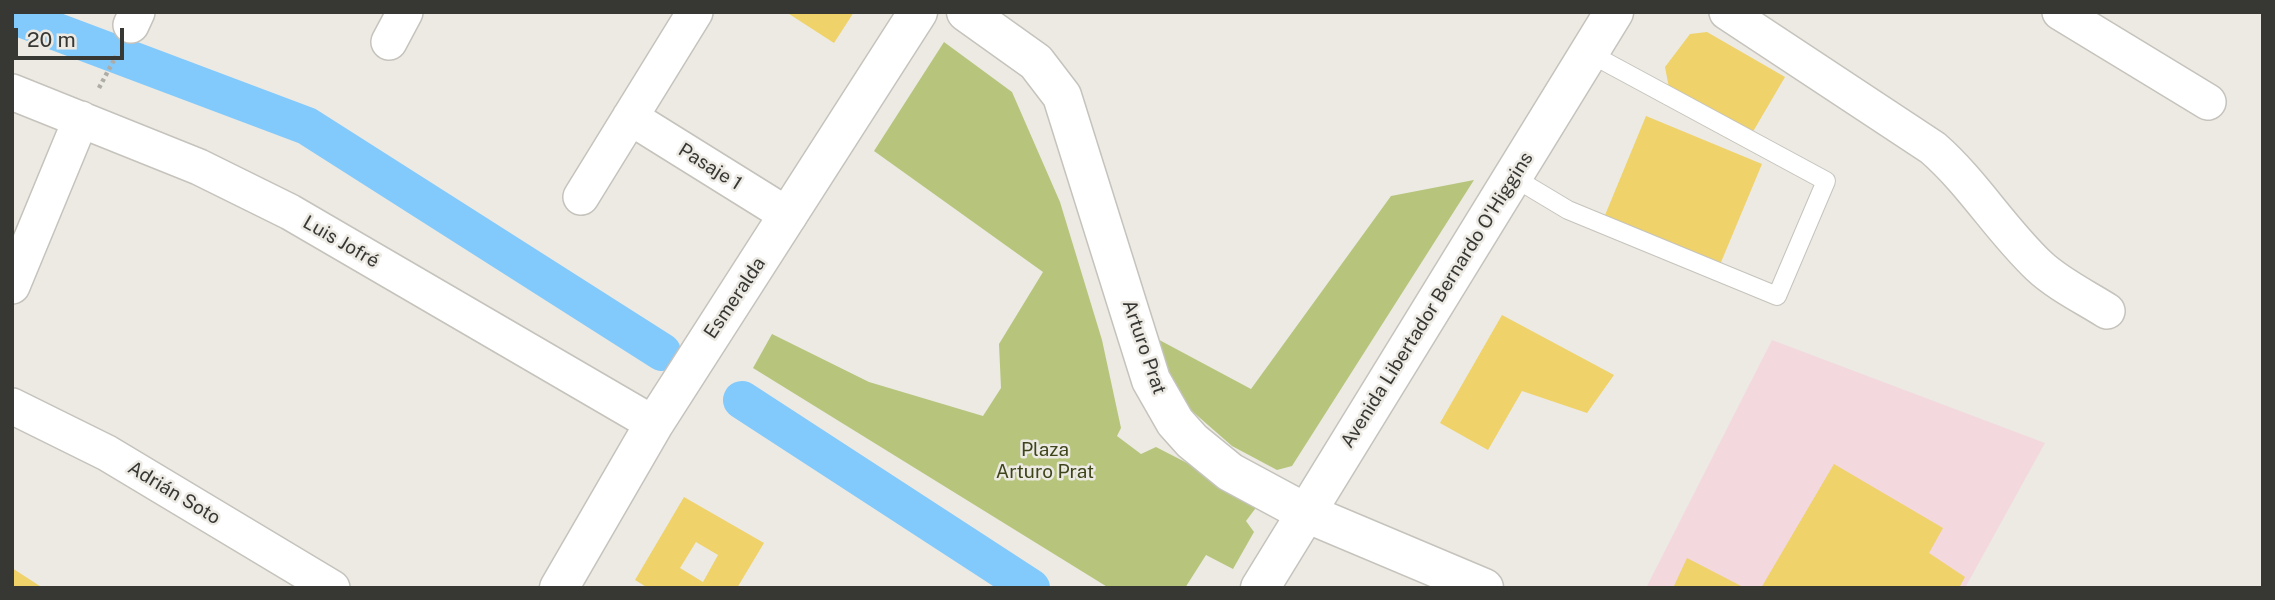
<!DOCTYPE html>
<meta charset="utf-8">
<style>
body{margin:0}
#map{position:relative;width:2275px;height:600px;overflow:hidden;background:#eceae3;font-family:"Public Sans",sans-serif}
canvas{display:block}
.frame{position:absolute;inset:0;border:14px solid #373734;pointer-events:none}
.scale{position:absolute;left:14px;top:28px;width:110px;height:32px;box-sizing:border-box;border:4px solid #373734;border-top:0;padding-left:9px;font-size:21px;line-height:24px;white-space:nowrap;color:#373734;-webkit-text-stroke:5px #eceae3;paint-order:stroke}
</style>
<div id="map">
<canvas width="2275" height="600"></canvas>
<div class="frame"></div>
<div class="scale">20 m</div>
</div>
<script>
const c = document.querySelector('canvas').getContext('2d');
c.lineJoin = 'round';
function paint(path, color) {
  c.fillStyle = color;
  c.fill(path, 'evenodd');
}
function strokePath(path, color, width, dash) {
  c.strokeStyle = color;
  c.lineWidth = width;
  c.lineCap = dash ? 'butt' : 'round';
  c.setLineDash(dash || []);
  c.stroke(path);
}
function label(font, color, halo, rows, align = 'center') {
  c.font = font + ' "Public Sans",sans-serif';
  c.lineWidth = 5;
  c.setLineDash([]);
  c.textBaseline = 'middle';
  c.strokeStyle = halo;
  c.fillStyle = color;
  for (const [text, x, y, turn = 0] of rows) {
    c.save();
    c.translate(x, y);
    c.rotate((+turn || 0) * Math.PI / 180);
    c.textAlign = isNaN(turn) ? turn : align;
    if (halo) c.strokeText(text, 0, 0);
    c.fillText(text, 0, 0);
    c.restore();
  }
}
paint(new Path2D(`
 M1772 340 2045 443 1965 588H1646Z`), '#f3d9de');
paint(new Path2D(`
 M944 42 1012 92 1060 202 1102 340 1121 428 1117 436 1141 454 1156 447 1261 501 1246 521 1254 532 1233 569 1206 555 1185 588H1109L753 368 772 334 869 382 983 416 1001 388 999 344 1043 272 874 151Z
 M1474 180 1292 466 1277 470 1232 446 1176 397 1150 335 1251 389 1391 196Z`), '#b7c57c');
strokePath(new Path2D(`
 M12 15 307 126 662 352
 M742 400 1031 588`), '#82c9fc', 38);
paint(new Path2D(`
 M786 12H854L834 43Z
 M1707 32 1785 77 1751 135 1669 88 1665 67 1690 34Z
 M1646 116 1762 164 1719 267 1603 220Z
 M1502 315 1614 375 1587 413 1522 391 1488 450 1440 423Z
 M1834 464 1943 528 1929 553 1965 577 1959 588H1761Z
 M684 497 764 543 737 588H648L635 580ZM696 542 718 555 703 582 680 568Z
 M1687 558 1745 588H1673Z
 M12 568 43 588H12Z`), '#efd26a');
const service = new Path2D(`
 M1513 177 1568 210 1777 296 1826 181 1589 53`);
const minor = new Path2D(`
 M1727 12 1933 148C1973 183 2000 229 2039 266 2058 284 2085 297 2107 311
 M2060 12 2208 102
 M131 25 137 12
 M389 42 405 12
 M12 92 199 167 290 212 654 424
 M630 117 789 216
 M581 197 695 12
 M12 286 81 119
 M12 406 107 453 332 588`);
const tertiary = new Path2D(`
 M966 12 1036 62 1062 96 1151 380 1175 422 1192 441 1230 472 1306 513 1484 588`);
const secondary = new Path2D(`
 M559 588 654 424 918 12`);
const primary = new Path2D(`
 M1260 588 1614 12`);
strokePath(service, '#c5c3bc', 20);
strokePath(minor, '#c5c3bc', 38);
strokePath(tertiary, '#c5c3bc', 41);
strokePath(secondary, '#c5c3bc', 41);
strokePath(primary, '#c5c3bc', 41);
strokePath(new Path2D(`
 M99 88 116 56`), '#adaca6', 4.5, [3.5, 3.5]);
strokePath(service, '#fff', 18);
strokePath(minor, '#fff', 35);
strokePath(tertiary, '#fff', 38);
strokePath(secondary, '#fff', 38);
strokePath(primary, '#fff', 38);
label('19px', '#373734', '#eceae3', [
 ["Pasaje 1",710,167,32],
 ["Luis Jofré",341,242,30],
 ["Esmeralda",735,298,-56],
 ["Avenida Libertador Bernardo O'Higgins",1437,300,-58],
 ["Arturo Prat",1144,347,71],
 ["Adrián Soto",174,493,31]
]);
label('19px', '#3e451b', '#eceae3', [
 ["Plaza",1045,450],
 ["Arturo Prat",1045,472]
]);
</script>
